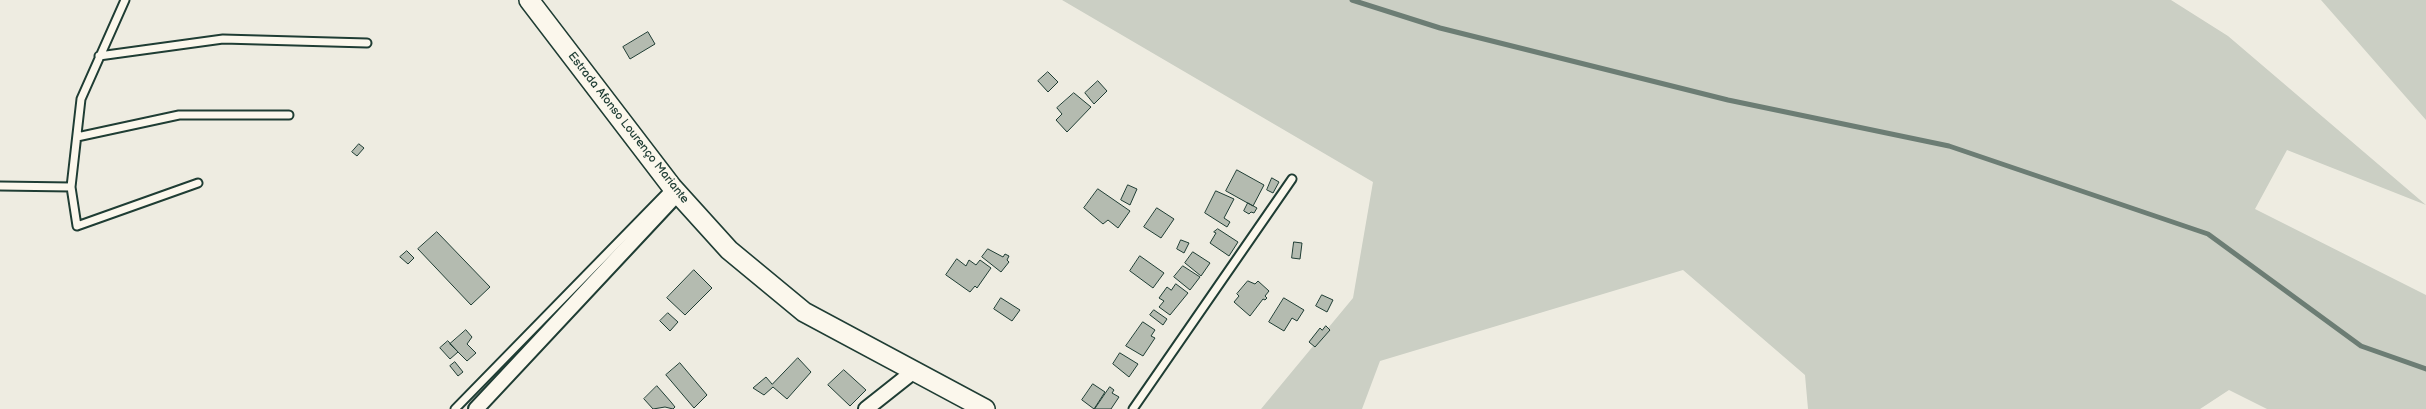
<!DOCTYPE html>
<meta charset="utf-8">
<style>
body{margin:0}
canvas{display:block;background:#eeece1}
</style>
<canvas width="2426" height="409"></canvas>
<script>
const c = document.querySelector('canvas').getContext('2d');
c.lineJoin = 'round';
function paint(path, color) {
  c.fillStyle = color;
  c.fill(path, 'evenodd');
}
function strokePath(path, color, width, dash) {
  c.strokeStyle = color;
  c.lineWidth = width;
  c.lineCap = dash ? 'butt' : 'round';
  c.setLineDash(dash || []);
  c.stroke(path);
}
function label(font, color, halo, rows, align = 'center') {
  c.font = font + ' "Balsamiq Sans",sans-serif';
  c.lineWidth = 4;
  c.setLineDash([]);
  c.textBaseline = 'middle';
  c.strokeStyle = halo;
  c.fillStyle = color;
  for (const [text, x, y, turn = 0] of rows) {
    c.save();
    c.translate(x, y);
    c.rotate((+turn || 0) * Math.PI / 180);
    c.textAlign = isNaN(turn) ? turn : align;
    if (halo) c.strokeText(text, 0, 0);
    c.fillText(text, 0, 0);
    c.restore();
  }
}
paint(new Path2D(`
 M1062 0H2171L2228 36 2426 205 2287 150 2255 209 2426 295V409H2267L2229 390 2200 409H1808L1805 375 1683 270 1380 361 1362 409H1261L1353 298 1373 182Z
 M2321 0H2426V120Z`), '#cbcfc4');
strokePath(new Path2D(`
 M1352 0 1440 28 1728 100 1949 146 2208 234 2361 346 2426 369`), '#6c7d74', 5);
const building = new Path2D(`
 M648 32 655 44 630 59 623 47Z
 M1048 72 1058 82 1048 92 1038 81Z
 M1098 81 1107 91 1094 104 1085 93Z
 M1074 93 1091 107 1067 132 1056 120 1062 114 1057 108Z
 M359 144 364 148 357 156 352 152Z
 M1237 170 1264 185 1253 206 1226 191Z
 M1272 178 1279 182 1273 193 1267 190Z
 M1128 185 1137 189 1130 205 1121 200Z
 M1098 189 1130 211 1118 228 1108 220 1103 224 1084 208Z
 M1216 191 1234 199 1224 218 1230 222 1227 227 1205 213Z
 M1248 203 1257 208 1254 213 1251 212 1249 214 1244 211Z
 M1157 208 1174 219 1161 238 1144 227Z
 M1218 229 1238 242 1229 256 1210 243 1216 233 1214 232Z
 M437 232 490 287 471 305 418 249Z
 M1181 240 1189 243 1184 253 1177 249Z
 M1294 242 1302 243 1300 259 1292 258Z
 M988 249 1003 257 1005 254 1009 256 1007 260 1009 262 1001 272 982 257Z
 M407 251 414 258 408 264 400 257Z
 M1193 252 1210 263 1201 276 1185 263Z
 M1140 256 1164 273 1153 288 1130 271Z
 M957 259 966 266 969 260 976 265 980 260 991 268 977 288 975 286 970 292 946 275Z
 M1183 266 1200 277 1190 290 1174 277Z
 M694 270 712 288 685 315 667 298Z
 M1248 281 1255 284 1258 281 1269 291 1265 296 1267 298 1265 300 1263 299 1250 316 1234 302 1239 296 1237 294Z
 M1176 284 1188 293 1170 315 1159 307 1164 301 1159 298 1167 287 1171 290Z
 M1322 295 1333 300 1327 312 1316 306Z
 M1001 298 1020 310 1012 321 994 309Z
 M1284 298 1304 310 1297 321 1292 318 1284 331 1269 322Z
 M1154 310 1167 319 1163 325 1150 315Z
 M668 313 678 322 670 331 660 321Z
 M1143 322 1155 330 1151 336 1155 338 1143 356 1126 346Z
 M1326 326 1330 330 1315 347 1309 342 1320 328 1322 330Z
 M466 330 472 337 467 344 476 353 467 361 450 344Z
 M448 341 458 352 450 359 440 348Z
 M1120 353 1138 364 1129 377 1113 364Z
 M798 358 811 372 787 399 773 387 764 395 753 388 766 377 772 384Z
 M455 362 463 372 458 376 450 366Z
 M680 363 707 395 694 408 666 375Z
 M844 370 866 390 850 406 828 385Z
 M1093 384 1105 392 1094 409 1082 400Z
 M657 386 671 402 675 407 673 409 665 407 653 409 644 399Z
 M1110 387 1114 390 1112 393 1119 397 1111 409H1095Z`);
paint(building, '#b4bbb0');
strokePath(building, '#1f3d34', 1);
const lane = new Path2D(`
 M99 56 223 39 367 43
 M77 137 179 115H289
 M0 186 71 187 81 99 125 0
 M71 187 77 226 198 183
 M455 409 672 187
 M1133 409 1292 179`);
const street = new Path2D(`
 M476 409 677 194
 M866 409 914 371`);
const secondary = new Path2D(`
 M529 0 672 187 729 250 804 312 985 409`);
strokePath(lane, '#1f3d34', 11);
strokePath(street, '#1f3d34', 18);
strokePath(secondary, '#1f3d34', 22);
strokePath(lane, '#fbf7ec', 7);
strokePath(street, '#fbf7ec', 14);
strokePath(secondary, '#fbf7ec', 19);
label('12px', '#1f3d34', '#fbf7ec', [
 ["Estrada Afonso Lourenço Mariante",628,128,52]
]);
</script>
